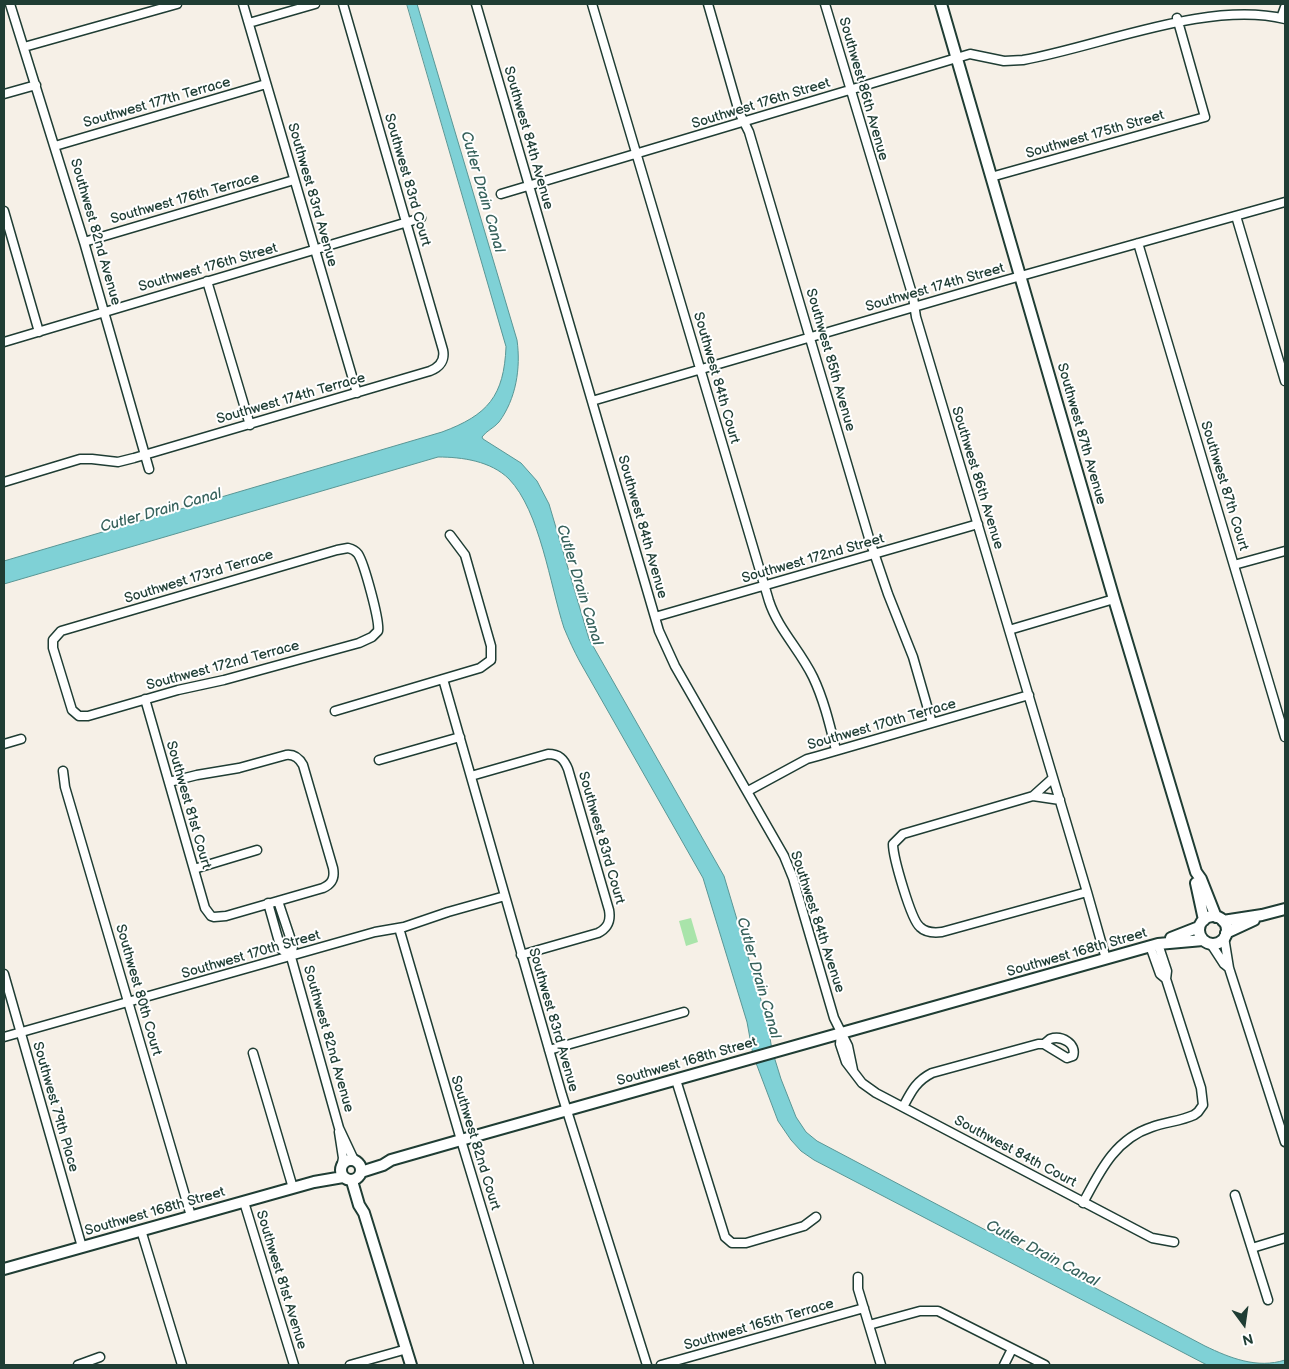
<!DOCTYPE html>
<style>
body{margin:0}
#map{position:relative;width:1289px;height:1369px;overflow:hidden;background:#f6f0e7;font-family:"Balsamiq Sans",sans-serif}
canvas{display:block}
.frame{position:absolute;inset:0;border:5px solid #1f3d34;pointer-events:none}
.north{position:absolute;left:1219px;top:1299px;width:50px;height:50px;-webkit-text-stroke:4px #fff;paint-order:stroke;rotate:166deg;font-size:14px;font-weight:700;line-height:20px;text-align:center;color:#1f3d34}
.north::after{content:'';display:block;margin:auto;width:18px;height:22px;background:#1f3d34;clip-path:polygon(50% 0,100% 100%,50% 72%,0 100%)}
</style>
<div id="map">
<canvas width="1289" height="1369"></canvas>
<div class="frame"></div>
<div class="north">N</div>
</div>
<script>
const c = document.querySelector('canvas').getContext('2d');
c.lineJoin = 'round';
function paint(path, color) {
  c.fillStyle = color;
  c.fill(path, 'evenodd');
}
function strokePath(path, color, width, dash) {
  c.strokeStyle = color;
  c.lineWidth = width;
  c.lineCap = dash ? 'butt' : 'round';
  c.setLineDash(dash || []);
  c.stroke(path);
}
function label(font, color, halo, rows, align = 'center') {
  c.font = font + ' "Balsamiq Sans",sans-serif';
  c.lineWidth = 4;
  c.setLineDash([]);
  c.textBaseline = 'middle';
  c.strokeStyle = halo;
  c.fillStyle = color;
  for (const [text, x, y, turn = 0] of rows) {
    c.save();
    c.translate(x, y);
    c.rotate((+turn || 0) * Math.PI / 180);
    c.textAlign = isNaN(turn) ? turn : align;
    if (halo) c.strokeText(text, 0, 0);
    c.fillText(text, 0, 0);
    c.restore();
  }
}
paint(new Path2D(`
 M691 918 698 942 686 946 679 921Z`), '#a9e4aa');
const water = new Path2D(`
 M407 4H417L517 340C521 368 516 399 499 422 494 428 486 431 482 437L483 439 521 463 537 481 549 504 589 639 724 876 767 1020 772 1050 781 1079 796 1117 806 1132 817 1141 1205 1346C1230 1358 1257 1369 1285 1360V1365H1207L814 1160 801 1151 791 1140 778 1121 753 1055 747 1022 703 878 580 662C574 651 569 640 564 628 550 585 540 511 509 479 491 461 462 457 438 457L4 584V561L442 432C488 415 504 396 506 347Z`);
paint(water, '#7fd1d6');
strokePath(water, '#599695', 1);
const street = new Path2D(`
 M10 4 84 242 149 469
 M243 4 357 393
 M476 4 659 631 675 666 784 856 793 878 834 1018 848 1046 853 1070
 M592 4 769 601C778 629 800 650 813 677 824 700 830 726 836 750
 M708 4 739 112 749 132 869 538 888 594 913 657 932 723
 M825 4 913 297 916 317 1087 892 1106 959
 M1281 18 1285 7
 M249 23 315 4
 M24 47 177 4
 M4 94 36 85
 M55 146 266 84
 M991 177 1205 117 1177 18
 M501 194 970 54 1004 61 1023 60C1101 46 1208 0 1285 19
 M4 211 39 332
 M1236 216 1285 381
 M84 242 294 180
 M1138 243 1285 737
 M207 281 250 425
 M4 342 421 218
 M592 401 1003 281 1285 202
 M4 482 80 459H92L118 462 134 458 430 371C440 367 445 360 443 350L343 4
 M348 548C352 549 355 550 358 554 364 563 380 621 378 631L372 637 359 643 224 680 178 690 88 716H79L72 710 53 648V640L61 631 337 550Z
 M1234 565 1285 551
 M655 617 978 524
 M1009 630 1114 599
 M443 679 562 1095 647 1365
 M145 699 205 908 211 916 214 917 226 916 323 888C332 884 335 878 333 868L303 765C299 758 294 754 286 755L239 768 197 775 169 782
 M335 711 480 668 491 660V646L465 555 450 535
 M4 744 21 739
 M379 760 460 737
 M63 771 65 787 191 1216
 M471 776 548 754C559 754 564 759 568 769L609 910C611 921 608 928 598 933L521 955
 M1053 778 1033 796 903 834 893 844C893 857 911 920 920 927 926 933 934 933 942 932L1087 892
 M748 791 807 759 818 756 1029 695
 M1033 796 1060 800
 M194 869 257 850
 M278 901 293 946 291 957 339 1128 354 1160
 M268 903 281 949 291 957
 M399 928 461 1140 529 1365
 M1224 937 1229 968 1285 1142
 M1158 944 1167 971 1166 979
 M1211 944 1224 964 1229 968
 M4 974 82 1247
 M841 1033 840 1044 846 1062 862 1083 876 1093 1152 1238 1174 1242
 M4 1037 375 932 404 927 448 912 505 896
 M549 1050 684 1012
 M253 1053 293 1188
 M676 1080 725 1237 732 1243H746L804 1226 816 1217
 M903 1107C911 1092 916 1081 932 1073L1038 1044H1044L1067 1058 1073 1056C1077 1044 1062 1035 1050 1039 1049 1040 1045 1043 1044 1044
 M339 1132 343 1158 342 1164
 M1235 1195 1268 1300
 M244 1202 294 1365
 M1083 1203C1100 1171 1115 1139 1152 1127 1166 1122 1181 1121 1194 1115L1198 1112 1203 1105 1201 1088 1166 979 1160 974 1150 946
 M141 1230 182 1365
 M1252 1248 1285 1238
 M858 1277V1289L881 1365
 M869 1325 920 1311H938L1045 1365
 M78 1365 100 1357
 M350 1365 407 1349
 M661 1365 864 1308
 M1004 1365 1012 1349`);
const secondary = new Path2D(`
 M941 4 1114 599 1196 872 1201 879 1216 917
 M1196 883 1204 920
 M1199 930a14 14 0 1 1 28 0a14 14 0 1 1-28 0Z
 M1223 921 1262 915 1285 909
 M1226 933 1254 920
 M1171 938 1199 927
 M341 1170a10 10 0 1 1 20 0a10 10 0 1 1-20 0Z
 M361 1172 383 1165 391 1160 461 1140 1158 944 1203 940
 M352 1181 359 1205 364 1213 411 1365
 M4 1269 314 1182 343 1177`);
strokePath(street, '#1f3d34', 11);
strokePath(secondary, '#1f3d34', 14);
strokePath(street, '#fff', 8);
strokePath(secondary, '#fff', 10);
label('14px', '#1f3d34', '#fff', [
 ["Southwest 86th Avenue",863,89,74],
 ["Southwest 177th Terrace",157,103,-16],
 ["Southwest 176th Street",761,104,-17],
 ["Southwest 175th Street",1095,135,-16],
 ["Southwest 84th Avenue",528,138,74],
 ["Southwest 83rd Court",407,180,74],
 ["Southwest 83rd Avenue",312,195,74],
 ["Southwest 176th Terrace",185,199,-16],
 ["Southwest 82nd Avenue",95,232,74],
 ["Southwest 176th Street",208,268,-16],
 ["Southwest 174th Street",935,288,-16],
 ["Southwest 85th Avenue",830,360,74],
 ["Southwest 84th Court",716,378,74],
 ["Southwest 174th Terrace",291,399,-16],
 ["Southwest 87th Avenue",1081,434,74],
 ["Southwest 86th Avenue",977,478,73],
 ["Southwest 87th Court",1224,486,73],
 ["Southwest 84th Avenue",642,527,74],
 ["Southwest 172nd Street",813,559,-16],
 ["Southwest 173rd Terrace",199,577,-17],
 ["Southwest 172nd Terrace",223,666,-15],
 ["Southwest 170th Terrace",882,725,-16],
 ["Southwest 81st Court",188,805,74],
 ["Southwest 83rd Court",601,838,74],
 ["Southwest 84th Avenue",817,922,72],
 ["Southwest 168th Street",1077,953,-16],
 ["Southwest 170th Street",251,955,-16],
 ["Southwest 80th Court",138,990,74],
 ["Southwest 83rd Avenue",553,1020,74],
 ["Southwest 82nd Avenue",328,1039,74],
 ["Southwest 168th Street",687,1062,-16],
 ["Southwest 79th Place",55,1107,74],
 ["Southwest 82nd Court",475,1143,73],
 ["Southwest 84th Court",1015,1152,28],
 ["Southwest 168th Street",155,1212,-16],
 ["Southwest 81st Avenue",281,1280,73],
 ["Southwest 165th Terrace",759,1325,-16]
]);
label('italic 15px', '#37625c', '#fff', [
 ["Cutler Drain Canal",482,192,74],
 ["Cutler Drain Canal",161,511,-16],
 ["Cutler Drain Canal",579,585,73],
 ["Cutler Drain Canal",758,978,74],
 ["Cutler Drain Canal",1042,1254,28]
]);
</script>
